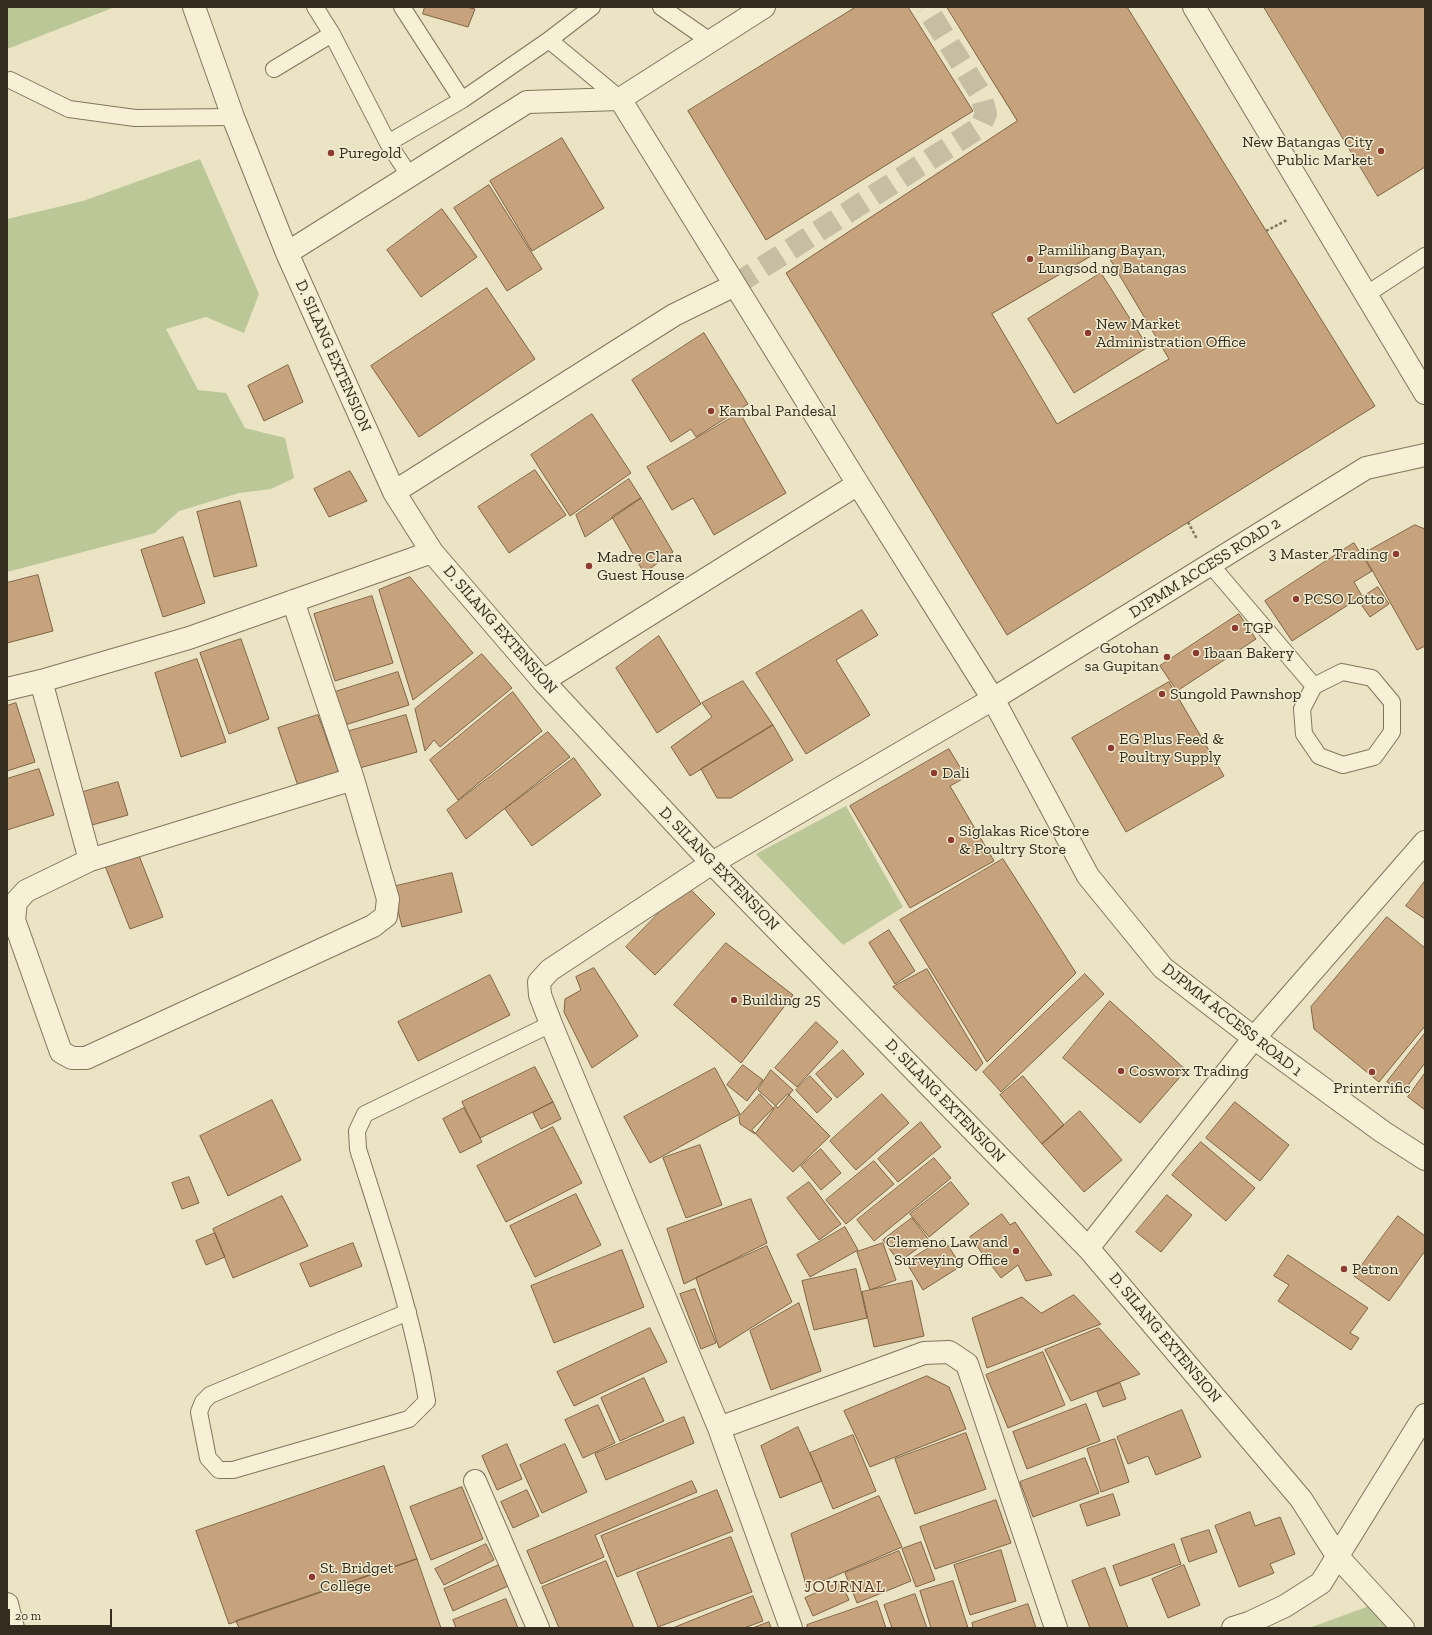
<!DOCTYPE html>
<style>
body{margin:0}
#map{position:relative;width:1432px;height:1635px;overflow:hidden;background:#eae3c4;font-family:"Zilla Slab",serif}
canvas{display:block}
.frame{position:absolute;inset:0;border:8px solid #342c1e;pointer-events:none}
.scale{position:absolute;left:8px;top:1609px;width:104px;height:18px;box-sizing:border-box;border:2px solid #342c1e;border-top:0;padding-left:5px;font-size:12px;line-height:14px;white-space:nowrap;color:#342c1e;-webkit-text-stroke:3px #f2edd2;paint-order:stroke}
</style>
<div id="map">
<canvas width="1432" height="1635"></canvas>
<div class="frame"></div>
<div class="scale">20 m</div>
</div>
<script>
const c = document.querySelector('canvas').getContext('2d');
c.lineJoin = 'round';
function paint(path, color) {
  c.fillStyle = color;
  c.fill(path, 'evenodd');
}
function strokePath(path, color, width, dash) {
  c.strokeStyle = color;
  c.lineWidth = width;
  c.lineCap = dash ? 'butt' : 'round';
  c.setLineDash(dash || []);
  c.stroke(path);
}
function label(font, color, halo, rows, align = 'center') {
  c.font = font + ' "Zilla Slab",serif';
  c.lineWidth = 3;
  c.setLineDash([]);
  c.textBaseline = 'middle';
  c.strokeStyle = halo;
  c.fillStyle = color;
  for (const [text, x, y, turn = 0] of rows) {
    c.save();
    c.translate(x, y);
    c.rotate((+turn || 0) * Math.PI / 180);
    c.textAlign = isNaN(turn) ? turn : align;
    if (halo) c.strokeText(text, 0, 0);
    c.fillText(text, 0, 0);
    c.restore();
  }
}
paint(new Path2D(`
 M7 7H115L7 49Z
 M200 159 259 294 244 333 206 317 166 329 198 390 226 393 245 428 285 438 294 478 271 489 239 493 179 511 155 533 7 572V219L83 201Z
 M846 806 903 907 843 945 756 854Z
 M1372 1605 1391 1628H1309Z`), '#bcc798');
const building = new Path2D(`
 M425 7H466L475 9 468 27 423 14Z
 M856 7H908L973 111 766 240 688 111Z
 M947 7H1127L1375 406 1007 635 786 273 1017 121ZM1104 249 1169 359 1057 424 992 314Z
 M1264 7H1425V167L1378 196Z
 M562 138 604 208 532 251 490 181Z
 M489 185 542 269 507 291 454 208Z
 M442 209 477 257 421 297 387 250Z
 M1101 273 1148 347 1074 393 1028 319Z
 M487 288 535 359 419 437 371 366Z
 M704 333 748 404 696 437 691 429 671 442 632 380Z
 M288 365 303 402 264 421 248 386Z
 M740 413 786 493 714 535 693 498 672 510 647 467Z
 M592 414 631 473 570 516 531 455Z
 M535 470 566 515 509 553 478 507Z
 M350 471 367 501 329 517 314 489Z
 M629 479 641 498 585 537 576 515Z
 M641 498 673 552 644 573 612 517Z
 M240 501 257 566 214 577 197 512Z
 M1415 525 1425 529V646L1417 650 1363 554Z
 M183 537 205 603 163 617 141 550Z
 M1354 543 1372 571 1354 582 1362 596 1292 641 1265 601Z
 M38 575 53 631 7 643V583Z
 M410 577 473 653 413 700 379 590Z
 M1378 587 1389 604 1370 617 1358 600Z
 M372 596 393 663 335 681 314 614Z
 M862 610 878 635 836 660 870 715 806 754 756 673Z
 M1239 614 1256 639 1177 691 1160 666Z
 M659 636 701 704 657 733 616 668Z
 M241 639 269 719 229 734 200 653Z
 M482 654 512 688 440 747 434 740 425 751 415 709Z
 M197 659 226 742 181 757 155 673Z
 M398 672 409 705 345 725 335 692Z
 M743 681 773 725 690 776 671 747 712 717 702 703Z
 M1169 682 1224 776 1126 832 1072 738Z
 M513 692 542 731 458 800 430 760Z
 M16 703 35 762 7 771V706Z
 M318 715 339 773 298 786 278 728Z
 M406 715 417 752 356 769 346 732Z
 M773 725 793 760 731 798H717L701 769Z
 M548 732 570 757 466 839 447 810Z
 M949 749 966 777 950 786 994 861 910 908 850 806Z
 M574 758 601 795 532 846 505 809Z
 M39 769 54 815 7 830V779Z
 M118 782 128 815 85 827 76 794Z
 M138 853 163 917 130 929 105 866Z
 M1003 859 1076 973 987 1062 900 920Z
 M452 873 462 912 402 927 392 887Z
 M1425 881V919L1406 906Z
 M686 885 715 914 655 975 626 947Z
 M1387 917 1425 948V1026L1379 1082 1314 1029 1311 1007Z
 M889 930 915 971 895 984 869 943Z
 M726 943 793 995 741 1063 674 1005Z
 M594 968 638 1036 592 1068 564 1012 565 999 581 990 576 977Z
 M927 969 983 1063 976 1071 893 987Z
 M1085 974 1104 994 1001 1092 983 1072Z
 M490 975 510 1015 418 1061 398 1022Z
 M1110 1001 1186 1070 1140 1123 1063 1058Z
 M816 1022 838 1042 797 1087 775 1068Z
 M1425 1033V1063L1402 1093 1387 1082Z
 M843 1050 864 1074 837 1098 816 1074Z
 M743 1065 763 1080 747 1101 727 1085Z
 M535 1067 553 1102 480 1138 462 1102Z
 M715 1068 740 1114 650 1163 624 1117Z
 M771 1070 793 1090 778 1108 758 1090Z
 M1425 1073V1110L1408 1097Z
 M810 1076 832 1099 817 1113 796 1090Z
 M1023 1076 1064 1125 1042 1144 1000 1095Z
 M760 1094 774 1109 755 1134 740 1124 739 1117Z
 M788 1094 830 1136 793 1172 752 1130Z
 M882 1094 909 1123 856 1170 830 1141Z
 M272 1100 301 1160 228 1196 200 1136Z
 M553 1102 561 1119 541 1129 533 1113Z
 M1235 1102 1289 1145 1260 1181 1206 1138Z
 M464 1108 482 1142 460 1153 443 1119Z
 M1080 1111 1122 1160 1084 1192 1042 1144Z
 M921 1122 941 1147 898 1182 878 1159Z
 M553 1127 582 1183 506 1222 477 1166Z
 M1201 1142 1255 1188 1226 1221 1172 1175Z
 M700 1145 722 1205 686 1218 663 1158Z
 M821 1149 841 1173 821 1190 801 1166Z
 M934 1158 951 1178 874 1241 857 1220Z
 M874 1161 894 1184 846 1224 826 1200Z
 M189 1177 199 1203 182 1209 172 1183Z
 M809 1182 841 1224 819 1240 787 1198Z
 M951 1182 969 1204 929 1237 910 1214Z
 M576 1194 601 1245 535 1277 510 1226Z
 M1167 1195 1192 1215 1161 1252 1136 1232Z
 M282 1196 308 1246 233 1278 213 1229Z
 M751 1199 767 1243 684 1284 667 1229Z
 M1002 1214 1010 1225 1015 1222 1052 1275 1026 1281 1018 1265 1001 1278 970 1237Z
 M1398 1216 1425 1236V1251L1389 1301 1354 1276Z
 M912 1218 929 1240 899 1262 883 1240Z
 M845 1227 858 1250 810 1277 797 1255Z
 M215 1233 225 1257 206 1265 196 1241Z
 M944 1239 961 1266 923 1290 906 1262Z
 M353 1243 362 1266 310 1287 300 1264Z
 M883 1243 896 1280 870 1290 857 1252Z
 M767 1246 792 1302 719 1348 696 1278Z
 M622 1250 644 1307 554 1343 531 1286Z
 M1288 1255 1368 1308 1350 1333 1359 1338 1351 1350 1278 1301 1289 1285 1274 1276Z
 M856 1269 867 1318 814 1330 802 1281Z
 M912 1281 924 1336 874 1347 862 1292Z
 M695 1289 716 1343 701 1349 680 1294Z
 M1074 1295 1101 1324 987 1368 972 1318 1022 1297 1041 1313Z
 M799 1303 821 1371 771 1390 750 1331Z
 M650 1328 667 1362 574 1406 557 1372Z
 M1099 1328 1140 1374 1071 1401 1045 1350Z
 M1043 1352 1065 1405 1008 1428 986 1375Z
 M927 1376 949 1387 966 1429 870 1467 844 1411Z
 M644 1378 664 1421 620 1441 601 1398Z
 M1120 1383 1126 1399 1103 1407 1097 1392Z
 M1086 1404 1100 1441 1027 1469 1013 1432Z
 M598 1405 615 1443 583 1458 565 1420Z
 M1182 1410 1201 1457 1156 1475 1148 1456 1128 1464 1117 1437Z
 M684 1417 694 1443 606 1480 595 1454Z
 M798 1427 822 1481 780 1498 761 1446Z
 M966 1433 986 1489 915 1514 895 1459Z
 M853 1435 876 1491 833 1509 810 1453Z
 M1115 1439 1129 1482 1101 1492 1087 1449Z
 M507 1444 522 1479 497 1490 482 1456Z
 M565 1444 587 1492 542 1513 520 1465Z
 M1085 1458 1099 1493 1033 1517 1020 1482Z
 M384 1466 417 1559 229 1624 196 1531Z
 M692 1481 697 1492 595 1535 604 1557 541 1584 527 1551Z
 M462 1487 483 1539 431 1560 410 1507Z
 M527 1490 539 1516 513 1528 501 1502Z
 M717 1490 733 1531 617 1577 601 1536Z
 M1113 1494 1120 1515 1087 1526 1080 1505Z
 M879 1496 902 1547 807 1588 791 1534Z
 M996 1500 1011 1543 935 1569 920 1527Z
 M1250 1512 1255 1526 1280 1517 1295 1554 1270 1564 1274 1573 1239 1587 1215 1526Z
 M1209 1530 1217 1552 1189 1562 1181 1539Z
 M731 1537 752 1592 658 1627 637 1573Z
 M921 1542 935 1580 916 1587 902 1549Z
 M486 1544 494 1560 444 1585 435 1569Z
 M1174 1544 1181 1564 1120 1586 1113 1566Z
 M1001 1550 1016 1601 970 1615 954 1565Z
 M899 1551 911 1581 857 1603 845 1573Z
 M417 1559 441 1628H239L236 1621Z
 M606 1561 634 1628H559L542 1587Z
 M499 1565 508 1586 453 1611 444 1589Z
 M1184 1565 1200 1605 1168 1618 1152 1579Z
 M1105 1568 1128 1628H1090L1072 1581Z
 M953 1581 968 1628H931L920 1591Z
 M841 1582 849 1600 813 1616 805 1598Z
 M915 1594 927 1628H892L884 1605Z
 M753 1596 763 1621 744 1628H673Z
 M506 1599 518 1628H456L453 1620Z
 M877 1601 886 1628H807V1625Z
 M1028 1604 1036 1628H973L972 1623Z
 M769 1622 771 1628H753Z`);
paint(building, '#c6a37c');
strokePath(building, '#806343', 1);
strokePath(new Path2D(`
 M735 285 980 127 986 114 981 95 926 7`), '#c6bea3', 22, [22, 11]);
const lane = new Path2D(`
 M315 7 332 34 388 143
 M402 7 462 100
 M661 7 710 41
 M549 40 620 99
 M274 69 332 34
 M10 80 69 109 135 118 233 117
 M409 175 388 143 462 100 549 40 592 7
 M1367 294 1425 256
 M1210 564 1314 686
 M1342 672 1372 678 1392 702V732L1374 757 1343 765 1319 756 1304 734 1302 709 1314 686Z
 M408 1312 210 1395 203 1402 199 1412 208 1458 219 1470H233L409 1419 427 1401C413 1315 384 1232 358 1149L357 1131 365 1114 551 1024`);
const street = new Path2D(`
 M194 7 233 117 287 253 394 492 432 552 543 681 712 863 1088 1248 1301 1499 1338 1557 1403 1628
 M764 7 620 99 858 484 993 699 1088 876 1163 968 1254 1038 1383 1132 1425 1159
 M1194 7 1425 393
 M287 253 527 102 620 99
 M394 492 674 315 735 285
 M293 601 353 779 388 899 386 916 373 926 86 1058H72L61 1052 14 920 16 902 26 891 90 860 353 779
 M41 681 90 860
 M543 681 858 484
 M7 689 41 681 189 638 432 552
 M1088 1248 1254 1038 1425 842
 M719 1428 924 1353 949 1352 967 1364 1056 1628
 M475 1481 538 1628
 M7 1604 13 1628
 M791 1628 719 1428 551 1024 540 995 539 982 550 970 712 863 993 699 1366 468 1425 455
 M1233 1628 1249 1623 1285 1606 1321 1583 1425 1415`);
strokePath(lane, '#83755c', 18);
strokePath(street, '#83755c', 24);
strokePath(new Path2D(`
 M1266 231 1287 220
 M1188 522 1197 539`), '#83755c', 2.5, [3, 2]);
strokePath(lane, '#f6f0d6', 16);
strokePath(street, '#f6f0d6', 22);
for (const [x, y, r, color] of [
 [1381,151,4,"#8d3b30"],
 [331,153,4,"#8d3b30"],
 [1030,259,4,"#8d3b30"],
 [1088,333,4,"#8d3b30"],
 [711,411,4,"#8d3b30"],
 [1396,554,4,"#8d3b30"],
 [589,566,4,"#8d3b30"],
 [1296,599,4,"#8d3b30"],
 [1235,628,4,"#8d3b30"],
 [1196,653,4,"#8d3b30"],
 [1167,657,4,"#8d3b30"],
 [1162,694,4,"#8d3b30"],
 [1111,748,4,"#8d3b30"],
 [934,773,4,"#8d3b30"],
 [951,840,4,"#8d3b30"],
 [734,1000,4,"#8d3b30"],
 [1121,1071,4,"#8d3b30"],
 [1372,1072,4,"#8d3b30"],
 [1016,1251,4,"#8d3b30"],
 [1344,1269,4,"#8d3b30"],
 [312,1577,4,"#8d3b30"]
]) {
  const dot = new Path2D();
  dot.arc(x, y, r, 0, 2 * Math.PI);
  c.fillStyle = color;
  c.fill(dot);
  strokePath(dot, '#f2edd2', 1.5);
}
label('16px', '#342c1e', '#f2edd2', [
 ["New Batangas City",1373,142,"right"],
 ["Public Market",1373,160,"right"],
 ["Puregold",339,153],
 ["Pamilihang Bayan,",1038,250],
 ["Lungsod ng Batangas",1038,268],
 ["New Market",1096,324],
 ["Administration Office",1096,342],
 ["Kambal Pandesal",719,411],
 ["3 Master Trading",1388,554,"right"],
 ["Madre Clara",597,557],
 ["Guest House",597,575],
 ["PCSO Lotto",1304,599],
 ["TGP",1243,628],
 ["Gotohan",1159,648,"right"],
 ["sa Gupitan",1159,666,"right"],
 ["Ibaan Bakery",1204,653],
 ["Sungold Pawnshop",1170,694],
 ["EG Plus Feed &",1119,739],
 ["Poultry Supply",1119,757],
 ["Dali",942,773],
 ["Siglakas Rice Store",959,831],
 ["& Poultry Store",959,849],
 ["Building 25",742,1000],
 ["Cosworx Trading",1129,1071],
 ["Printerrific",1372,1088,"center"],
 ["Clemeno Law and",1008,1242,"right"],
 ["Surveying Office",1008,1260,"right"],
 ["Petron",1352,1269],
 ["St. Bridget",320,1568],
 ["College",320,1586]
], 'left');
label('16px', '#342c1e', '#f2edd2', [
 ["D. SILANG EXTENSION",333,356,66],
 ["DJPMM ACCESS ROAD 2",1205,568,-32],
 ["D. SILANG EXTENSION",500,630,49],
 ["D. SILANG EXTENSION",719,869,46],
 ["DJPMM ACCESS ROAD 1",1232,1020,38],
 ["D. SILANG EXTENSION",945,1101,46],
 ["D. SILANG EXTENSION",1165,1338,50]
]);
c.letterSpacing = '1px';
label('17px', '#5d3521', '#f2edd2', [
 ["JOURNAL",845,1587]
]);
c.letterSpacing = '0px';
</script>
